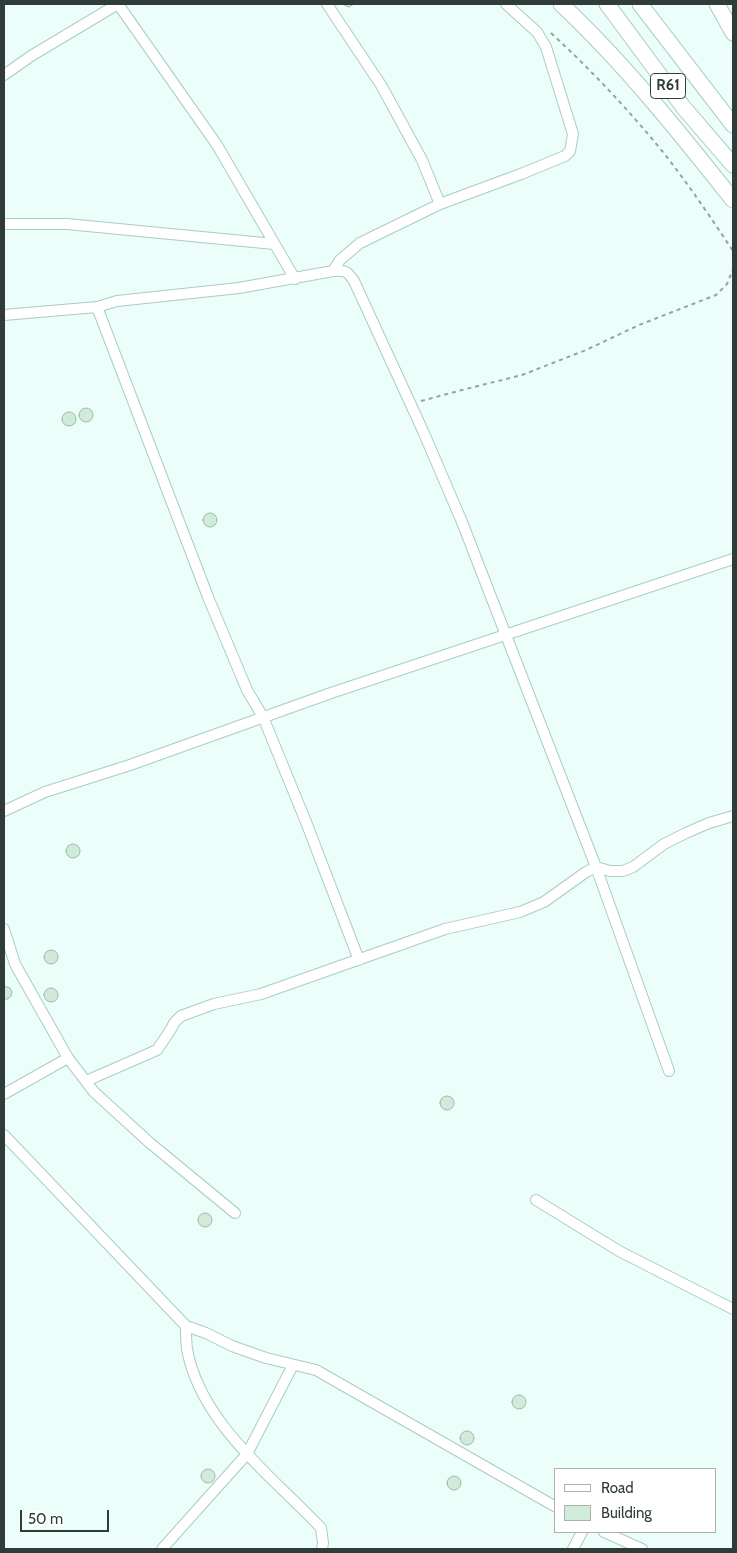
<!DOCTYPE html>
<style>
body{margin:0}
#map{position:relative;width:737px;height:1553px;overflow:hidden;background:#ebfefa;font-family:Cabin,sans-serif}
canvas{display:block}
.frame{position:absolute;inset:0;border:5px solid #2f3c39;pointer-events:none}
.legend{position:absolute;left:554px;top:1468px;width:162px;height:65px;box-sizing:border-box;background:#fff;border:1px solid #acb1b0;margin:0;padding:6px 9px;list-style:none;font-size:15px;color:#2f3c39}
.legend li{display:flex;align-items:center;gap:10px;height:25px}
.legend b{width:25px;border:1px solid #acb1b0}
.scale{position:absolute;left:20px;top:1510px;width:89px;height:22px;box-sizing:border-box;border:2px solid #2f3c39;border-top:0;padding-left:6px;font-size:15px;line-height:18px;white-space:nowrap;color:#2f3c39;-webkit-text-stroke:4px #fff;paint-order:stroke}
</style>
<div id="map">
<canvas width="737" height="1553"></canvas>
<div class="frame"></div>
<ul class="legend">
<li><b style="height:6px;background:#fff"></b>Road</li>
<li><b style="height:14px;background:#d0ebda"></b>Building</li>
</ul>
<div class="scale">50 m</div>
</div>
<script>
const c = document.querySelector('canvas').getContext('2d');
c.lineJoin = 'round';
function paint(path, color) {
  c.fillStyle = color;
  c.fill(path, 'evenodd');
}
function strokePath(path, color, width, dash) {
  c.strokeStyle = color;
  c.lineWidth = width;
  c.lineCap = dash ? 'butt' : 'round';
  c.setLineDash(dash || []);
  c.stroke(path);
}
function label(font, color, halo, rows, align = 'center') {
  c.font = font + ' Cabin,sans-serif';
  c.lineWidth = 4.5;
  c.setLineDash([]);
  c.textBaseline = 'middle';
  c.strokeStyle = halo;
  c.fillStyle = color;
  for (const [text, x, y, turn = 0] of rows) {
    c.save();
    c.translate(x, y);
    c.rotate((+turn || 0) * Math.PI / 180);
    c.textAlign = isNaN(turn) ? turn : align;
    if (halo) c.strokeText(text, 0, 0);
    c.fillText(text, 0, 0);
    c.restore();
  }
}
const building = new Path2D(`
 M343 4H354L349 7Z
 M79 415a7 7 0 1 1 14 0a7 7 0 1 1-14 0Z
 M62 419a7 7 0 1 1 14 0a7 7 0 1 1-14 0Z
 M203 520a7 7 0 1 1 14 0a7 7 0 1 1-14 0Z
 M66 851a7 7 0 1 1 14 0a7 7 0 1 1-14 0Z
 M44 957a7 7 0 1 1 14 0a7 7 0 1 1-14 0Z
 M4 986 10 988 12 992 11 996 8 999H4Z
 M44 995a7 7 0 1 1 14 0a7 7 0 1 1-14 0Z
 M440 1103a7 7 0 1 1 14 0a7 7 0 1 1-14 0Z
 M198 1220a7 7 0 1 1 14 0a7 7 0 1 1-14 0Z
 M512 1402a7 7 0 1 1 14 0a7 7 0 1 1-14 0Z
 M460 1438a7 7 0 1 1 14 0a7 7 0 1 1-14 0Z
 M201 1476a7 7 0 1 1 14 0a7 7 0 1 1-14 0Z
 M447 1483a7 7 0 1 1 14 0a7 7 0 1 1-14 0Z`);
paint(building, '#d0ebda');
strokePath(building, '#9fb9a9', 1);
const street = new Path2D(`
 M327 4 381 85 422 160 440 204
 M4 75 31 56 118 4 217 145 295 279
 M4 224H67L274 244
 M333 271 340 260 360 243 440 204 521 174 565 156 570 151 573 134 546 47 537 32 506 4
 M97 307 208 597 247 690 263 717 306 822 359 960
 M4 315 97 307 117 301 239 288 333 271C346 270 347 271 354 281L423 431 462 522 596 867 669 1071
 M4 811 45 792 130 765 331 693 733 559
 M4 929 15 964 68 1058 94 1092 150 1143 235 1213
 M86 1081 157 1050 171 1029 174 1023 181 1016 214 1004 261 994 445 929 520 912 544 902 586 872 596 867 610 871H623L633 867 664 844 686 833 709 823 733 816
 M4 1094 68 1058
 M4 1135 186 1326 206 1333 232 1346 266 1358 316 1370 556 1507
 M536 1200 619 1251 733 1309
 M186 1326C186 1334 186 1342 187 1349 200 1423 273 1477 321 1528L323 1543 322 1549
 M604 1532 642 1549
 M162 1549 247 1454 293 1365
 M573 1549 582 1532`);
const primary = new Path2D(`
 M561 4C624 63 679 132 733 200
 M607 4 684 108 733 165
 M640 4 733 125
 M717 4 733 33`);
strokePath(street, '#abcbc5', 12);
strokePath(primary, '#abcbc5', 17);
strokePath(new Path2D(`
 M551 33C589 68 625 106 658 146 685 179 709 215 733 251
 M421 401 462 390 522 375 586 350 639 325 716 295 727 284 733 269`), '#94a4a0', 2, [4, 4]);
strokePath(street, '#fff', 10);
strokePath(primary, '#fff', 15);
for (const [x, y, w] of [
 [668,86,35]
]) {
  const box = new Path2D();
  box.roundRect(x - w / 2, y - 12.5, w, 25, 4);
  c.fillStyle = '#fff';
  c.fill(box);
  strokePath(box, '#2f3c39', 1);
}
label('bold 15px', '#2f3c39', null, [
 ["R61",668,86]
]);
</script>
